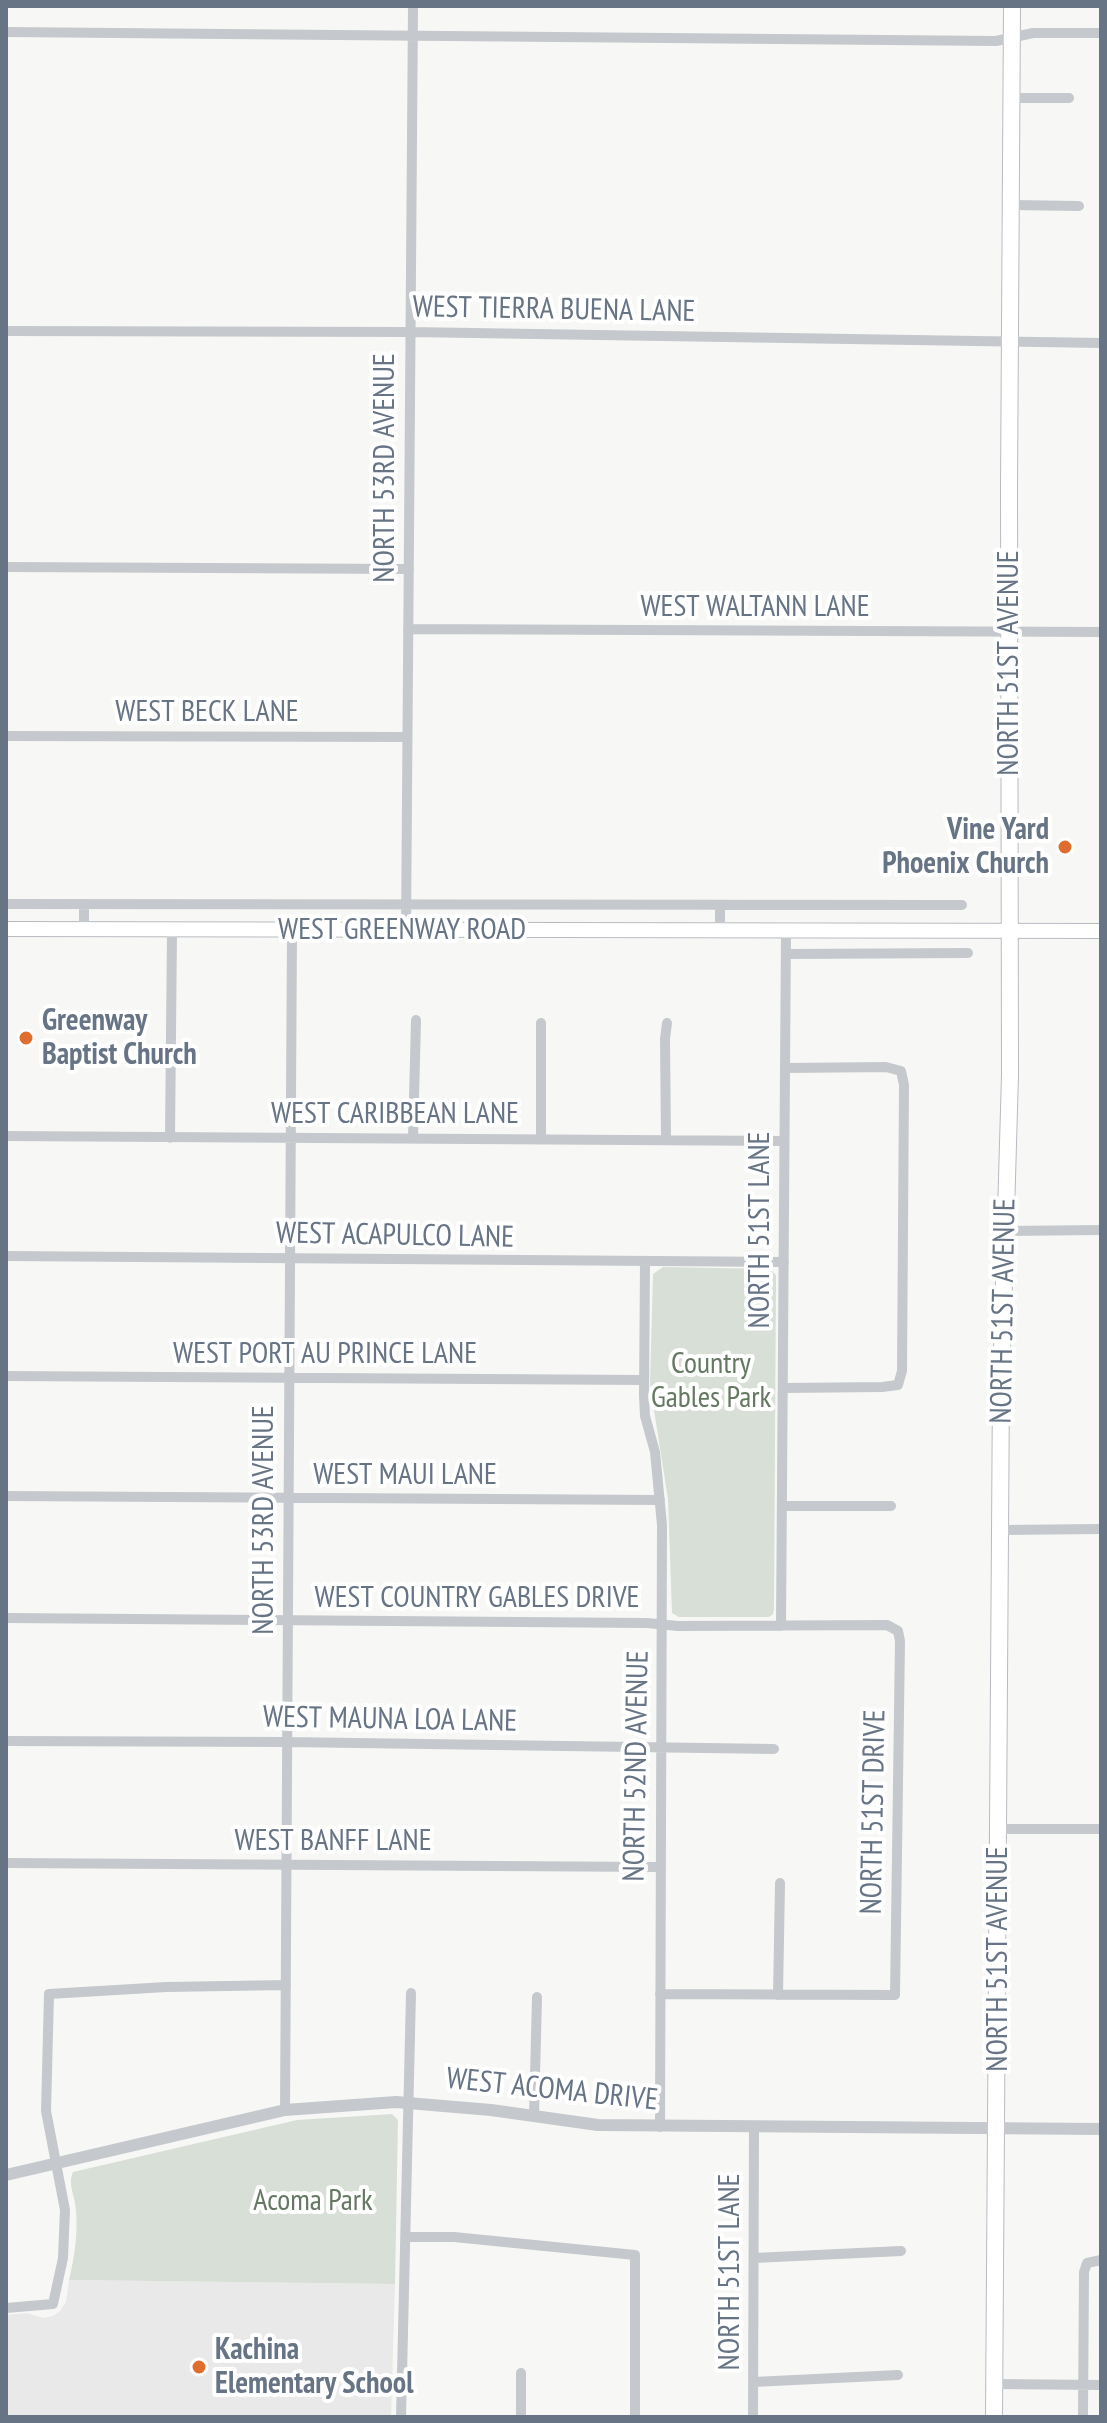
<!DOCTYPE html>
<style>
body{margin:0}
#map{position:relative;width:1107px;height:2423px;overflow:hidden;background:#f7f8f5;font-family:"PT Sans Narrow",sans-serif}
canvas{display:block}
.frame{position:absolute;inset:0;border:8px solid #677485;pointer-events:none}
</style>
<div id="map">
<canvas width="1107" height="2423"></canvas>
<div class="frame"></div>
</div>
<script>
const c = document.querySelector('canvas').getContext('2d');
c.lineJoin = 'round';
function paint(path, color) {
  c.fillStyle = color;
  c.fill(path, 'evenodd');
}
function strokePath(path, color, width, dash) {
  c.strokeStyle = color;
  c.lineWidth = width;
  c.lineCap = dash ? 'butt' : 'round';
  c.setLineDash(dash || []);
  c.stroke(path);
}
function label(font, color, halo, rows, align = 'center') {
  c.font = font + ' "PT Sans Narrow",sans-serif';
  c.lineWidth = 8;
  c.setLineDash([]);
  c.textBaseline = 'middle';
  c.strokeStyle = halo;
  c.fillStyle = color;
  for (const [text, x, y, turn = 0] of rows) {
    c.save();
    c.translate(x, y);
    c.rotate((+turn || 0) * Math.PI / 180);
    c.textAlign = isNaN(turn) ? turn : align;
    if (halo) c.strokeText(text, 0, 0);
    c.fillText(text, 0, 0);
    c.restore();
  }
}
paint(new Path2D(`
 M69 2280 395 2284 391 2417H6V2315L27 2313 43 2318 53 2316 60 2311 66 2302Z`), '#e8e9e8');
paint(new Path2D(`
 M663 1267 770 1269 776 1275 774 1609 773 1614 769 1617H679L672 1613 668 1499 650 1385 653 1274Z
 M392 2114 398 2120 395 2284 69 2280C75 2255 79 2228 75 2203 73 2192 68 2182 73 2172L297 2120Z`), '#d8dfd6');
const secondary = new Path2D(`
 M6 929 1101 931`);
const primary = new Path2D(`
 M994 2417 1001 1385 1010 1075 1009 487 1012 6`);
strokePath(secondary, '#b8bbc0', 16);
strokePath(primary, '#b8bbc0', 18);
strokePath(new Path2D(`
 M6 32 996 41 1033 33H1101
 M1011 98H1069
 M1011 205 1079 206
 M6 331 410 332 1101 343
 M6 567 409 569
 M408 629 1101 632
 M6 736 407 737
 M6 904 962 905
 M720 905V930
 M84 930V904
 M406 930 413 6
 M786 954 968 953
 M541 1023V1139
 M6 1136 784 1141
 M170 1138 172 930
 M413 1138 416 1020
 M666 1140 665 1039 667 1023
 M1005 1231 1101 1230
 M6 1256 784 1262
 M645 1262 644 1396 645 1416 655 1452 662 1525 660 2127
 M6 1376 644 1380
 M783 1388 882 1387 898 1385 902 1371 904 1085 901 1071 886 1067 785 1068
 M6 1496 660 1500
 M782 1506H891
 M1001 1530 1101 1529
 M6 1618 647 1623 678 1626 887 1625 898 1631 900 1641 895 1995 660 1994
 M781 1626 786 931
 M6 1741 287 1742 774 1749
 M999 1829H1101
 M6 1863 660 1867
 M778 1995 780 1883
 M285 2110 292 930
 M534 2116 537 1997
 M406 2237H454L635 2255V2417
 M754 2258 901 2251
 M6 2308 53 2304 63 2258 65 2210 46 2111 49 1994 166 1987 286 1985
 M753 2382 898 2375
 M994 2384 1101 2385
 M401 2417 411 1993
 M521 2417V2373
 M753 2417 754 2127
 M1083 2417 1084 2272 1087 2263 1101 2260`), '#c5c8cc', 10);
strokePath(new Path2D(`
 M6 2175 285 2110 396 2102 491 2110 598 2125 1101 2129`), '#c5c8cc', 12);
strokePath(secondary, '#fff', 14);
strokePath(primary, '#fff', 16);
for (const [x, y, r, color] of [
 [1065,847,8,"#df6d2d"],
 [26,1038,8,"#df6d2d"],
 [199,2367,8,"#df6d2d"]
]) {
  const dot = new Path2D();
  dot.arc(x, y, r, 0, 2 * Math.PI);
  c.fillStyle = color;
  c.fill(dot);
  strokePath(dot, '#fff', 3);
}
label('30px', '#677485', '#fff', [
 ["WEST TIERRA BUENA LANE",554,310,1],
 ["NORTH 53RD AVENUE",385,468,-90],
 ["WEST WALTANN LANE",755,607],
 ["NORTH 51ST AVENUE",1009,663,-90],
 ["WEST BECK LANE",207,712],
 ["WEST GREENWAY ROAD",402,930],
 ["WEST CARIBBEAN LANE",395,1114],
 ["NORTH 51ST LANE",760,1230,-90],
 ["WEST ACAPULCO LANE",395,1236,1],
 ["NORTH 51ST AVENUE",1004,1311,-89],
 ["WEST PORT AU PRINCE LANE",325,1354],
 ["WEST MAUI LANE",405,1475],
 ["NORTH 53RD AVENUE",264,1520,-90],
 ["WEST COUNTRY GABLES DRIVE",477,1598],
 ["WEST MAUNA LOA LANE",390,1720,1],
 ["NORTH 52ND AVENUE",637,1766,-89],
 ["NORTH 51ST DRIVE",874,1812,-89],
 ["WEST BANFF LANE",333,1841],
 ["NORTH 51ST AVENUE",998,1959,-90],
 ["WEST ACOMA DRIVE",552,2090,6],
 ["NORTH 51ST LANE",730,2272,-90]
]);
label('bold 30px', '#677485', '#fff', [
 ["Vine Yard",1049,830,"right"],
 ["Phoenix Church",1049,864,"right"],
 ["Greenway",42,1021],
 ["Baptist Church",42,1055],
 ["Kachina",215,2350],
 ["Elementary School",215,2384]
], 'left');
label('30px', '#647862', '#fff', [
 ["Country",711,1364],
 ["Gables Park",711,1398],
 ["Acoma Park",313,2201]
]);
</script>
